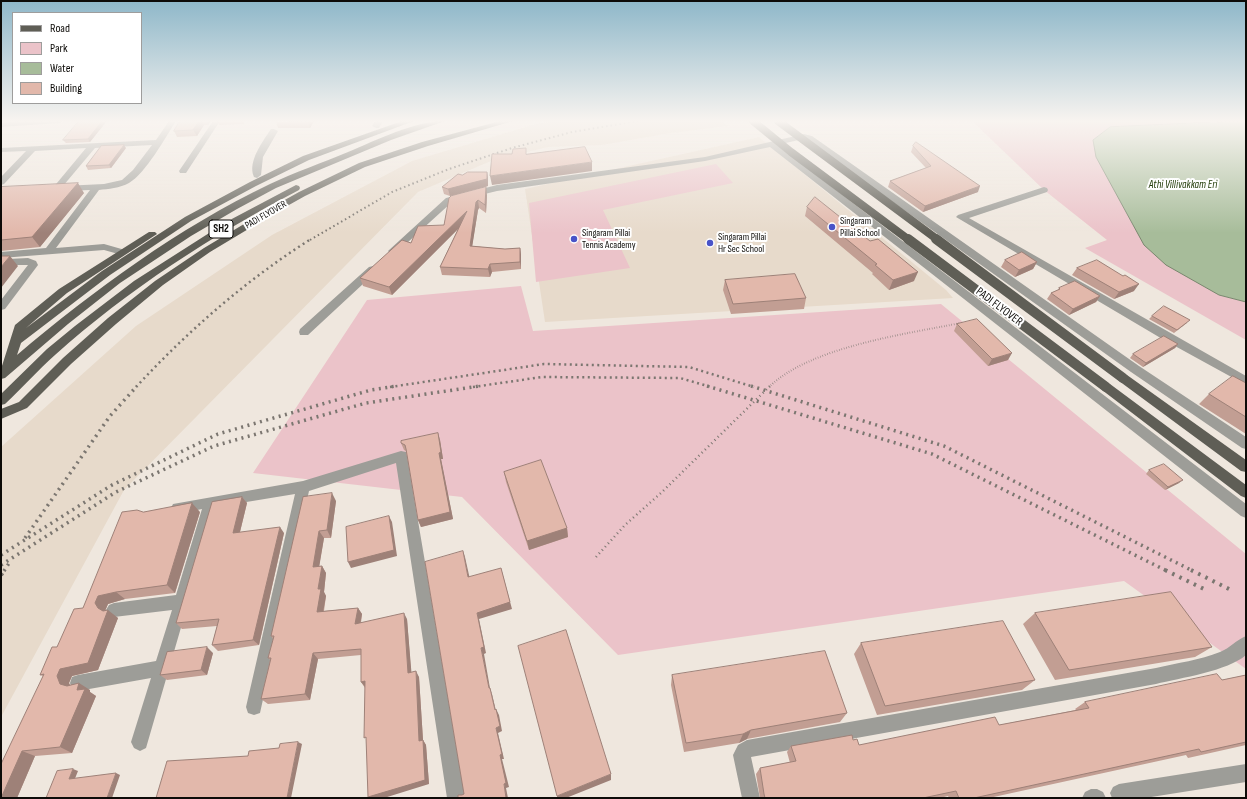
<!DOCTYPE html>
<style>
body{margin:0}
#map{position:relative;width:1247px;height:799px;overflow:hidden;background:#efe7de;font-family:"Sofia Sans Condensed",sans-serif}
canvas{display:block}
.frame{position:absolute;inset:0;border:2px solid #0d0b08;pointer-events:none}
.legend{position:absolute;left:12px;top:12px;width:130px;height:92px;box-sizing:border-box;background:#fff;border:1px solid #9e9d9c;margin:0;padding:5px 7px;list-style:none;font-size:12px;color:#0d0b08}
.legend li{display:flex;align-items:center;gap:8px;height:20px}
.legend b{width:20px;border:1px solid #9e9d9c}
</style>
<div id="map">
<canvas width="1247" height="799"></canvas>
<div class="frame"></div>
<ul class="legend">
<li><b style="height:5px;background:#5f5e56"></b>Road</li>
<li><b style="height:11px;background:#ebc3c9"></b>Park</li>
<li><b style="height:11px;background:#a7bc9a"></b>Water</li>
<li><b style="height:11px;background:#e2b8ab"></b>Building</li>
</ul>
</div>
<script>
const c = document.querySelector('canvas').getContext('2d');
c.lineJoin = 'round';
function paint(path, color) {
  c.fillStyle = color;
  c.fill(path, 'evenodd');
}
function strokePath(path, color, width, dash) {
  c.strokeStyle = color;
  c.lineWidth = width;
  c.lineCap = dash ? 'butt' : 'round';
  c.setLineDash(dash || []);
  c.stroke(path);
}
function label(font, color, halo, rows, align = 'center') {
  c.font = font + ' "Sofia Sans Condensed",sans-serif';
  c.lineWidth = 4;
  c.setLineDash([]);
  c.textBaseline = 'middle';
  c.strokeStyle = halo;
  c.fillStyle = color;
  for (const [text, x, y, turn = 0] of rows) {
    c.save();
    c.translate(x, y);
    c.rotate((+turn || 0) * Math.PI / 180);
    c.textAlign = isNaN(turn) ? turn : align;
    if (halo) c.strokeText(text, 0, 0);
    c.fillText(text, 0, 0);
    c.restore();
  }
}
paint(new Path2D(`
 M554 121H719L729 126 671 133 602 145 548 147 491 161 418 192 124 490 1 717V447L136 326 272 235 412 161 532 125Z
 M759 137 946 290 953 298 545 322 525 189Z`), '#e7dacb');
paint(new Path2D(`
 M972 121H1230L1111 127 1093 140 1219 295 1246 302V340L1085 248 1107 240 1044 190Z
 M716 164 733 183 603 210 630 268 536 282 529 203Z
 M521 286 533 331 941 304 1246 554V669L1124 581 618 655 462 497 253 473 367 300Z`), '#ebc3c9');
const water = new Path2D(`
 M1246 121V302L1219 295 1166 265 1144 245 1096 157 1093 140 1110 127Z`);
paint(water, '#a7bc9a');
strokePath(water, '#79876e', 1);
strokePath(new Path2D(`
 M769 387C810 347 905 334 961 323`), '#7c7771', 2, [0.5, 2]);
strokePath(new Path2D(`
 M596 557 625 525 661 493 770 386`), '#7c7771', 2.5, [1, 3.5]);
paint(new Path2D(`
 M20 121H63L60 123 1 127V123Z
 M169 121H176C165 138 146 173 129 183 120 188 108 189 99 190L56 248 104 244 125 250 127 252 125 254 122 255 104 250 1 258V252L46 248 90 190 64 191 60 189 56 192 52 189 86 148 35 151 4 184 1 185V177L26 151 1 152V148L156 140ZM152 145 133 170 122 180 104 184 63 186 95 148Z
 M213 121H220L186 173H180L179 171Z
 M375 121H383L379 128H376L372 126Z
 M271 129H274L278 131 263 157 261 175 257 178 254 177C247 162 263 141 271 129Z
 M804 134 812 136 1139 366 1246 437V449L1242 448 1131 372 806 140 803 139 777 145 1246 504V518L1241 516 770 147 705 161 497 191 452 202 396 253H390L388 251 446 198 497 185 705 157Z
 M1044 187 1047 188 1048 190 1047 192 969 218 1246 376V385L1164 340 956 217 958 215Z
 M28 258 36 261 38 265 5 309 1 310V300L28 265H8L3 262 8 259Z
 M373 266 378 269 377 271 308 335H300L299 332 300 329 369 267Z
 M401 451 406 452 407 456 465 798H447L396 463 309 491 260 713 254 715 248 713 246 707 295 494 216 507 146 748 140 751 134 748 131 742 151 678 78 691 72 689 70 683 72 677 78 675 156 661 172 610 114 617 109 615 106 610 109 605 114 603 176 595 202 509 178 514 173 512 171 508 173 504 303 481Z
 M1246 636V655C1228 671 1180 678 1156 684L751 757 760 798H742L733 755 738 745 747 740 1156 668C1177 663 1200 660 1220 652 1230 648 1236 640 1246 636Z
 M1246 764V782L1145 798H1112L1110 793 1113 787 1119 784Z
 M1091 789H1097L1103 792 1106 798H1082L1085 792Z`), '#9d9d98');
paint(new Path2D(`
 M402 121H414L309 160 256 186 191 221 110 275 21 343 17 355C94 290 178 228 270 184 295 172 322 163 348 152 377 140 414 121 445 121L391 140 276 188 237 209 191 236 120 283 68 324 5 378 1 379V369L15 325 59 289 149 232H155L157 234 67 293 26 328 102 271 185 217 250 182 303 156Z
 M500 121H513L428 146 365 167 305 196 280 210 210 252 163 285 116 324 71 364 27 408 1 419V409L19 402 63 358 108 318 155 281 204 248 274 206 299 192 359 163 422 142Z
 M296 185 299 186 300 188 299 190C211 236 129 289 55 355 38 370 22 388 5 404L1 405V394L47 349 75 326 134 281 228 221Z
 M1123 374 1127 375 1246 460V472L1241 471 1119 381 1117 378 1119 375Z
 M1106 383 1110 384 1246 485V498L1241 496 1102 390 1100 387 1102 384Z`), '#5f5e56');
strokePath(new Path2D(`
 M310 240 392 192 449 169 512 148 572 132 638 121`), '#7b7670', 2, [1.5, 3]);
strokePath(new Path2D(`
 M136 387C188 331 246 280 311 239
 M390 387 544 364 689 367 754 387
 M473 387 542 377 680 378 711 387`), '#7b7670', 2.5, [2, 3.5]);
strokePath(new Path2D(`
 M707 386 932 454 1167 571
 M751 386 944 446 1193 571
 M25 538 110 416 137 386
 M1 555 112 485 218 434 371 390 396 386
 M1 565 116 492 214 446 366 403 480 386
 M4 571 11 560`), '#7b7670', 3.5, [2, 4.5]);
strokePath(new Path2D(`
 M1165 570 1206 590
 M1191 570 1229 589
 M1 575 5 570`), '#7b7670', 4, [2.5, 5.5]);
strokePath(new Path2D(`
 M753 121 791 152 909 240
 M778 121 938 240`), '#5f5e56', 8);
strokePath(new Path2D(`
 M908 239 1106 387
 M936 239 1123 378`), '#5f5e56', 10);
paint(new Path2D(`
 M180 121H211L208 125H204L197 136 177 137 174 131Z
 M218 121H245L244 124 219 125Z
 M314 121 310 128H278L276 122Z
 M106 122 90 142 66 143 63 140Z
 M913 146 978 192 923 212 888 187 890 181 926 168 911 152Z
 M126 148 111 168 88 170 86 166Z
 M487 172 488 178V186L450 196 444 194 442 187 462 175Z
 M1 187 84 193 40 247 1 251Z
 M487 195 486 213 479 208 478 210 472 246 505 249 520 248 521 255V269L492 272 490 277 442 275 440 267 458 229 392 295 363 286 360 278 411 243 444 225 449 198Z
 M807 207 914 281 889 290 872 274 873 273 805 216Z
 M1005 260 1037 262 1033 269 1015 277 1001 267Z
 M1077 268 1123 276 1134 291 1114 299 1072 275Z
 M725 280 806 298 804 309 731 314 723 290Z
 M1059 288 1100 296 1096 302 1069 315 1047 299 1051 293 1058 290Z
 M1152 316 1187 323 1174 333 1149 319Z
 M957 324 1008 360 988 366 954 331Z
 M1178 344 1175 348 1143 367 1130 358 1133 354Z
 M1246 383V434L1199 404 1209 394Z
 M440 440 443 459H441L453 519 421 527 418 520 406 451 404 450 401 443Z
 M1149 470 1179 483 1165 490 1146 474Z
 M504 472 567 528 568 537 529 550 506 482Z
 M242 497 247 503 240 532 284 533 259 645 218 651 212 645 217 626 182 629 176 623Z
 M303 497 336 501 331 538H324L319 566H322L326 573 324 592 326 596 324 611 358 608 362 614 361 623 407 619 411 672 419 677 423 740 426 745 429 784 361 682V655L318 659 310 700 268 704 261 699 270 660 268 658 273 639 271 636Z
 M200 512 175 593 125 599 108 604 105 611 118 618 98 670 72 676 69 683 70 685 90 690V692L96 696 72 753 35 756 17 798H1L43 676 40 675 57 647 83 608Z
 M1035 613 1212 647 1195 657 1055 680 1023 624Z
 M861 643 1035 680 1022 690 877 715 854 654Z
 M213 653 207 675 167 680 160 675Z
 M672 675 847 713 840 722 747 739 739 743 684 752 671 685Z
 M1246 675V745L1188 758 1186 755 989 798H949L948 796 940 798H760L756 774 760 768 790 763 787 752 791 746 853 740 859 745 999 725 1076 710 1075 709 1085 702 1222 680Z`), '#c29e93');
paint(new Path2D(`
 M102 121H105L106 122 90 142 88 139Z
 M199 121H202L204 125 197 136 193 130Z
 M207 121H211L208 125Z
 M308 121H314L310 128Z
 M124 145 126 148 111 168 109 165Z
 M592 162V171L492 185 490 176Z
 M487 172 488 178V186L450 196 448 189Z
 M78 183 84 193 40 247 32 237Z
 M980 186 978 192 923 212 925 206Z
 M486 187 487 195 486 213 485 205Z
 M478 200 479 208 478 210 471 254 470 246 476 202Z
 M467 211 468 219 392 295 389 287Z
 M520 248 521 255V269L520 262Z
 M10 256 18 266 1 288V267Z
 M1037 262 1033 269 1015 277 1019 270Z
 M490 264 492 272 490 277 488 269Z
 M918 272 914 281 889 290 893 280Z
 M1139 284 1134 291 1114 299 1119 292Z
 M1100 296 1096 302 1069 315 1073 309Z
 M1178 344 1175 348 1143 367 1146 363Z
 M1012 353 1008 360 988 366 992 359Z
 M438 433 440 440 443 459H441L453 519 421 527 418 520 439 453Z
 M1183 480 1179 483 1165 490 1168 487Z
 M332 493 336 501 331 538 327 530Z
 M242 497 247 503 238 540 233 533Z
 M192 503 200 512 175 593 167 585Z
 M389 516 392 522 397 556 351 568 348 562Z
 M280 527 284 533 259 645 253 640Z
 M567 528 568 537 529 550 527 541Z
 M319 531 324 538 318 574 313 567Z
 M463 551 465 557 471 584 468 577Z
 M322 566 326 573 324 592 326 596 322 618 317 612 318 589Z
 M501 568 512 609 479 619 486 653 484 654 491 694 489 688 481 648 477 613Z
 M116 592 125 599 108 604 105 611 108 610 118 618 98 670 72 676 69 683 72 690 60 684 57 676 60 669 98 608 95 603 98 596Z
 M358 608 362 614 359 631 355 624Z
 M404 613 407 619 412 679 408 673Z
 M207 647 213 653 207 675 201 670Z
 M313 653 318 659 310 700 305 694Z
 M416 671 419 677 423 740 426 745 429 784 384 798H369L368 797 419 741Z
 M365 681 366 688 361 682Z
 M79 683 90 690V692L96 696 72 753 60 747 77 690Z
 M490 688 492 694 497 715 495 710Z
 M496 709 499 715 502 731 498 733 504 759H502L509 787 506 788 508 798H506L496 728Z
 M751 730 747 739 739 743 743 734Z
 M298 742 302 744 291 798H287Z
 M22 751 35 756 17 798H1Z
 M73 769 78 771 74 781 69 779Z
 M116 773 120 775 112 798H107Z
 M611 774V780L566 798H557V796Z`), '#9e8178');
const building = new Path2D(`
 M79 121H102L88 139 63 140Z
 M180 121H199L193 130 174 131Z
 M916 142 980 186 925 206 890 181 931 166 913 146Z
 M124 145 109 165 86 166 101 146Z
 M585 147 592 162 490 176 492 154H512L513 149 526 148V154Z
 M468 172H487V179L448 189 442 187 458 174 462 175Z
 M78 183 32 237 1 240V187Z
 M486 187 485 205 478 200 476 202 470 246 505 249 520 248V262L490 264 488 269 440 267 467 211 389 287 360 278 402 240 411 243 418 226 444 225 449 198 451 196Z
 M815 197 870 241 878 239 918 272 893 280 875 265 877 264 807 207Z
 M1022 252 1037 262 1019 270 1005 260Z
 M1 256H10L1 267Z
 M1097 260 1123 276 1125 275 1139 284 1119 292 1077 268Z
 M795 274 806 298 733 304 725 280Z
 M1075 281 1100 296 1073 309 1051 293 1060 289 1059 288Z
 M1164 306 1190 320 1177 330 1152 316Z
 M977 319 1012 353 992 359 957 324Z
 M1164 336 1178 344 1146 363 1133 354Z
 M1233 376 1246 383V417L1209 394Z
 M438 433 441 452 439 453 450 512 418 520 406 449 405 445 401 443V441Z
 M541 460 567 528 527 541 504 472Z
 M1164 464 1183 480 1168 487 1149 470Z
 M332 493 327 530 319 531 313 567 322 566 318 589H321L317 612 358 608 355 624 404 613 408 673 416 671 419 741 423 740 425 780 368 797 366 737 364 738 365 681 361 682V649L313 653 305 694 261 699 271 658H268L274 636H271L303 497Z
 M242 497 233 533 280 527 253 640 212 645 219 619 176 623 212 502Z
 M192 503 167 585 116 592 98 596 95 603 98 608 103 611 108 610 88 663 60 669 57 676 60 684 67 686 79 683 77 690 85 689 60 747 22 751 1 798V764L44 674 40 675 52 647H57L74 609 83 608 122 512 137 510 143 512Z
 M389 516 394 550 348 562 346 527Z
 M463 551 468 577 501 568 510 602 477 613 484 647 481 648 489 688H490L495 710 496 709 500 726 496 728 502 754 500 755 506 783 504 784 506 798H458V795H462L464 794 425 562Z
 M1171 592 1212 647 1069 670 1035 613Z
 M1003 621 1035 680 885 706 861 643Z
 M566 630 611 774 557 796 518 646Z
 M207 647 201 670 160 675 167 652Z
 M825 651 847 713 751 730 743 734 686 743 672 675Z
 M1217 674 1222 680 1246 675V742L1201 752 1199 749 974 798H959L956 791 923 798H765L764 794 760 768 796 761 791 746 852 735 853 740 857 739 859 745 995 717 999 725 1089 708 1085 702Z
 M298 742 287 798H156L167 761 248 756 249 751 279 748 280 744Z
 M73 769 69 779 116 773 107 798H46L57 771Z`);
paint(building, '#e2b8ab');
strokePath(building, '#9e8178', 1);
const sky = c.createLinearGradient(0, 0, 0, 233);
sky.addColorStop(0, '#8eb7c9');
sky.addColorStop(0.52, '#f8f4f0');
sky.addColorStop(1, '#f8f4f000');
c.fillStyle = sky;
c.fillRect(0, 0, 1247, 233);
for (const [x, y, r, color] of [
 [832,227,4,"#4953c8"],
 [574,239,4,"#4953c8"],
 [710,243,4,"#4953c8"]
]) {
  const dot = new Path2D();
  dot.arc(x, y, r, 0, 2 * Math.PI);
  c.fillStyle = color;
  c.fill(dot);
  strokePath(dot, '#fff', 1.5);
}
label('10px', '#0d0b08', '#fff', [
 ["PADI FLYOVER",266,215,-30]
]);
label('10px', '#0d0b08', '#fff', [
 ["Singaram",840,221],
 ["Pillai School",840,233],
 ["Singaram Pillai",582,233],
 ["Tennis Academy",582,245],
 ["Singaram Pillai",718,237],
 ["Hr Sec School",718,249]
], 'left');
label('italic 11px', '#213b07', '#fff', [
 ["Athi Villivakkam Eri",1183,185]
]);
for (const [x, y, w] of [
 [221,229,24]
]) {
  const box = new Path2D();
  box.roundRect(x - w / 2, y - 9, w, 18, 3);
  c.fillStyle = '#fff';
  c.fill(box);
  strokePath(box, '#0d0b08', 1);
}
label('bold 11px', '#0d0b08', null, [
 ["SH2",221,229]
]);
label('12px', '#0d0b08', '#fff', [
 ["PADI FLYOVER",999,307,37]
]);
</script>
